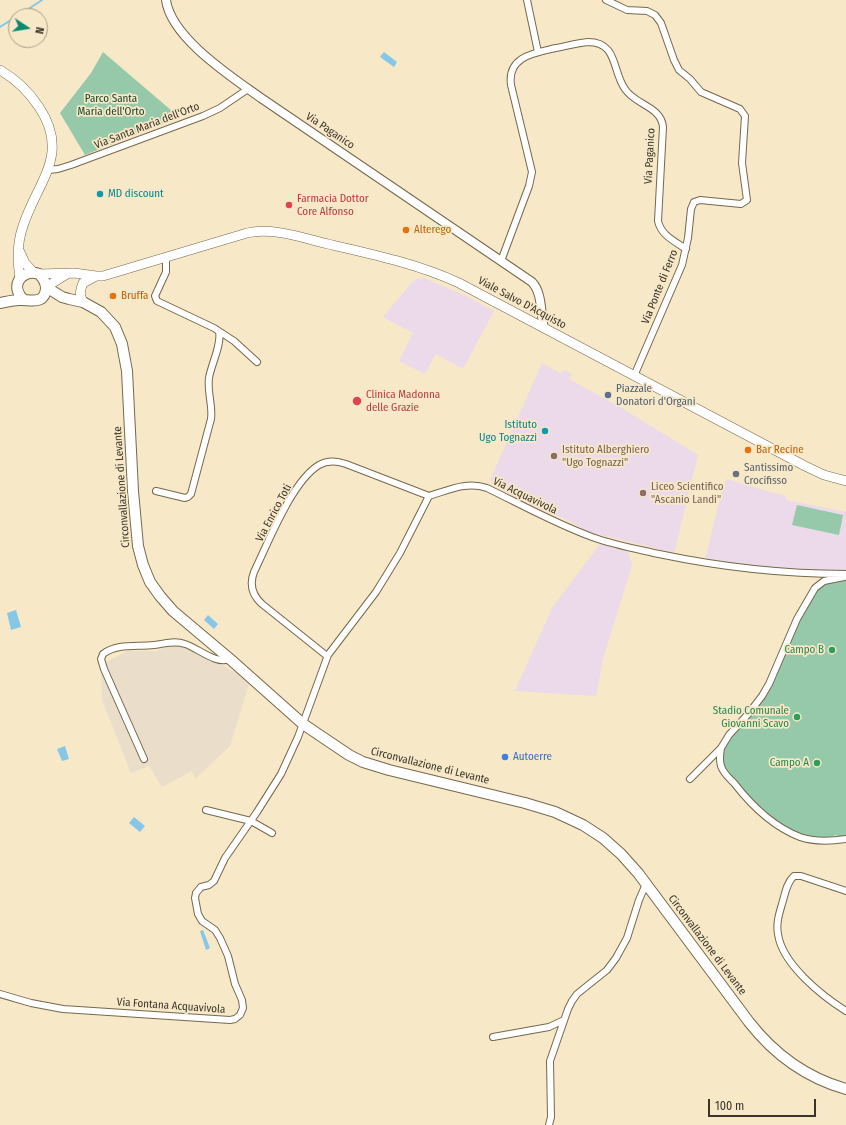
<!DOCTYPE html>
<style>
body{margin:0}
#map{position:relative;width:846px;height:1125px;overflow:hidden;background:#f7e8c8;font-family:"Fira Sans Condensed",sans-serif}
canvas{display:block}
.north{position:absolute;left:8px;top:8px;width:40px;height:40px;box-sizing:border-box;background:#f7e8c8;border:1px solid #aca088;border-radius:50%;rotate:102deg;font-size:11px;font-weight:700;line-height:16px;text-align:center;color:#3b3529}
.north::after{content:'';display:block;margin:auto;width:14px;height:18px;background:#088a6f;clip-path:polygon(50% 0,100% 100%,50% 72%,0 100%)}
.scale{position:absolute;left:708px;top:1099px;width:108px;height:18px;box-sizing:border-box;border:2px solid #3b3529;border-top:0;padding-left:5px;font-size:12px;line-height:14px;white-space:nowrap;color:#3b3529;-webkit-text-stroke:3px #f7e8c8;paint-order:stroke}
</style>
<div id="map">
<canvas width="846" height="1125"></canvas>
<div class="north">N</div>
<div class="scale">100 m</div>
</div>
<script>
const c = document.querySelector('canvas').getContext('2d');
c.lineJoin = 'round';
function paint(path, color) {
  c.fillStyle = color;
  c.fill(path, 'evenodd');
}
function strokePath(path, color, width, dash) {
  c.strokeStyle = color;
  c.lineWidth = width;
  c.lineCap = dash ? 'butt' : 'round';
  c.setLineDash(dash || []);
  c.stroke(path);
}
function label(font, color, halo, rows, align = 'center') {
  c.font = font + ' "Fira Sans Condensed",sans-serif';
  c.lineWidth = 3.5;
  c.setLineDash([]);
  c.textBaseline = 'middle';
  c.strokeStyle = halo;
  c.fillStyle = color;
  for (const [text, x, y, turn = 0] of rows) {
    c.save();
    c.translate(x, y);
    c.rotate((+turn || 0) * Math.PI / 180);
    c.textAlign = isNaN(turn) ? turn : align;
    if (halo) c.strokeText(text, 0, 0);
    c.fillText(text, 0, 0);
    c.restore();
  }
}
paint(new Path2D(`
 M176 644 193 648 250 681 230 746 195 779 192 771 162 787 149 766 131 773 102 700 101 665 127 651H156Z`), '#eadeca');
paint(new Path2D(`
 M424 278 466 296 494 311 463 369 436 354 425 374 399 361 413 333 383 317 412 282 417 279Z
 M542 363 561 374 564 370 572 374 569 379 620 407 698 455 674 553 589 532 561 517 550 514 503 492 501 485 490 480Z
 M726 479 770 492 786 496V500L846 512V572H817L722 562 705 560 722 490H724Z
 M600 544 628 552 632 565 603 659 596 696 515 691 552 608Z`), '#ecd9e9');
paint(new Path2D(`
 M103 52 179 117 85 155 60 113 91 73Z
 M797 505 843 515 839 535 792 525Z
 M846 580V836L838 837 836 835C829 839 815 839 807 837 785 832 723 781 723 759 722 732 752 717 765 698 769 692 772 683 775 676 786 651 795 625 810 602 812 598 814 593 818 589 825 582 837 582 846 580Z`), '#96c9aa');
paint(new Path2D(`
 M384 52 397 62 394 67 380 57Z
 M16 610 21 627 11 630 7 613Z
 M208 615 218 624 214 629 204 620Z
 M65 746 69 759 62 761 57 749Z
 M134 817 145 826 140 832 129 823Z
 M203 930 210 948 206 950 200 931Z`), '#86c7e7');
strokePath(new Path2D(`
 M18 16 42 0
 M0 27 16 17`), '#86c7e7', 2);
const minor = new Path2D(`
 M527 0 538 52
 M606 0 627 10 647 11 655 15 661 23 674 60 679 70 690 79 701 92 740 109 745 116 742 163 747 200 741 204 700 200 694 202 691 209 688 238 682 265 634 376
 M48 170 58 169 71 165 203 116 220 108 248 89
 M166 257V272L155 296 157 301 214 328 234 341 257 362
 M501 261 529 186 532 172 511 85C507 56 535 53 556 48 567 46 577 43 588 42 618 42 612 71 625 89 635 105 661 106 663 127L658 221C661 235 674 241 686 249
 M156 491 185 498 188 497 191 494 211 419C213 406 207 392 209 378 211 365 222 344 219 332
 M327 656 262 604C252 595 249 585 254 572 268 543 292 481 319 465 328 460 337 461 346 464L429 496
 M721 748C720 754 719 760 721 766 723 773 729 778 734 783 751 805 774 827 800 837 814 842 832 841 846 839
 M144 759 104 669 101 659 103 654C117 643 137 647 154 645 165 644 174 640 185 644 198 648 216 665 230 659
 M690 779 721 748 729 735 749 713 762 696 769 684 797 619 815 588 824 581 844 577
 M206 810 251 821 272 833
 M846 891 801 876H794C786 883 785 895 782 904 779 914 776 924 778 934 782 964 822 996 846 1011
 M0 994 31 1003 63 1009 230 1020 235 1019 240 1015 243 1008 242 1000 235 984 228 956 220 938 215 930 202 921 198 914 195 898 196 893 201 887 209 885 214 881 225 858 257 812 281 774 298 737 328 655 376 592 400 553 429 496C449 490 467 481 487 488 522 505 556 524 592 537 614 545 637 549 659 554 721 567 783 574 846 574
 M493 1037 549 1027 564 1020
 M549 1125 551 1117 550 1061 568 1009 572 1001 577 994 607 970 616 958 627 938 639 900 646 884`);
const tertiary = new Path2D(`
 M166 0C171 38 232 77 261 98L532 282C543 294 540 313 544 328`);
const secondary = new Path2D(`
 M0 70C16 79 29 92 39 107 71 155 37 182 23 226 17 243 17 260 20 278
 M20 252 25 263 34 273
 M39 274 74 273 96 276H103L247 233C272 227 303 238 328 244 372 254 418 264 459 283L805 466 824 475 846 481
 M46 287 67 274
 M83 302C79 295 80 290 83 283L96 276`);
const primary = new Path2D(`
 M46 287 62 297 69 299 83 302 101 312 115 327 122 344 127 371 133 491 138 546 143 565 150 582 160 596 173 611 230 659 303 724 349 755 363 762 389 770 525 803 555 812 583 825 603 838 621 854 638 873 749 1022C774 1054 807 1078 846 1089
 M0 303C6 302 13 300 19 300 29 299 45 306 46 288 46 282 43 278 39 274 21 268 9 287 24 300`);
strokePath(minor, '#76684c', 8);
strokePath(tertiary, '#76684c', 10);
strokePath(secondary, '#76684c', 10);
strokePath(primary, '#76684c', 12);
strokePath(minor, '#fff', 6);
strokePath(tertiary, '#fff', 8);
strokePath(secondary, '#fff', 9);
strokePath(primary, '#fff', 10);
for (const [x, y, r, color] of [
 [100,194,4,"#0f9aa8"],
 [289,205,4,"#e0444e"],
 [406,230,4,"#e8710a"],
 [113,296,4,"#e8710a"],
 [608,395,4,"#5c6f8a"],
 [357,401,5,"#e0444e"],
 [545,431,4,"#0f9aa8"],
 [748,450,4,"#e8710a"],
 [554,456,4,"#8d6e63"],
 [736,474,4,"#6b7280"],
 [643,493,4,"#8d6e63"],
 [832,650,4,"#2e9e5b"],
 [797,717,4,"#2e9e5b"],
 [505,757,4,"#3f7fe0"],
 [817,763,4,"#2e9e5b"]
]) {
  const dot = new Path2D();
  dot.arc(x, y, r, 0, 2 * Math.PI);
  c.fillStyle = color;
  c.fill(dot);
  strokePath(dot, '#f7e8c8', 1.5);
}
label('11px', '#0c3d25', '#f7e8c8', [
 ["Parco Santa",111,99],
 ["Maria dell'Orto",111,112]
]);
label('11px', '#3b3529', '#f7e8c8', [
 ["Via Santa Maria dell'Orto",147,126,-21],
 ["Via Paganico",330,131,34],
 ["Via Paganico",650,156,-87],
 ["Via Ponte di Ferro",660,287,-68],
 ["Viale Salvo D'Acquisto",522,303,28],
 ["Circonvallazione di Levante",122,487,-94],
 ["Via Acquavivola",525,496,26],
 ["Via Enrico Toti",274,513,-62],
 ["Circonvallazione di Levante",430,766,14],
 ["Circonvallazione di Levante",707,945,53],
 ["Via Fontana Acquavivola",171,1006,4]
]);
label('11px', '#0d838f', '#f7e8c8', [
 ["MD discount",108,194],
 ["Istituto",537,425,"right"],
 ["Ugo Tognazzi",537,438,"right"]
], 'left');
label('11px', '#be3a42', '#f7e8c8', [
 ["Farmacia Dottor",297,199],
 ["Core Alfonso",297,212],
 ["Clinica Madonna",366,395],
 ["delle Grazie",366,408]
], 'left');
label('11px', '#c56008', '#f7e8c8', [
 ["Alterego",414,230],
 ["Bruffa",121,296],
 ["Bar Recine",756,450]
], 'left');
label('11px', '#4e5e75', '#f7e8c8', [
 ["Piazzale",616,389],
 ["Donatori d'Organi",616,402]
], 'left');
label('11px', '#785e54', '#f7e8c8', [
 ["Istituto Alberghiero",562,450],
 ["\"Ugo Tognazzi\"",562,463],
 ["Liceo Scientifico",651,487],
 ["\"Ascanio Landi\"",651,500]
], 'left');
label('11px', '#5b616d', '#f7e8c8', [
 ["Santissimo",744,468],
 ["Crocifisso",744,481]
], 'left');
label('11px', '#27864d', '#f7e8c8', [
 ["Campo B",824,650],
 ["Stadio Comunale",789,711],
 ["Giovanni Scavo",789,724],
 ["Campo A",809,763]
], 'right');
label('11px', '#366cbe', '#f7e8c8', [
 ["Autoerre",513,757]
], 'left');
</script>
